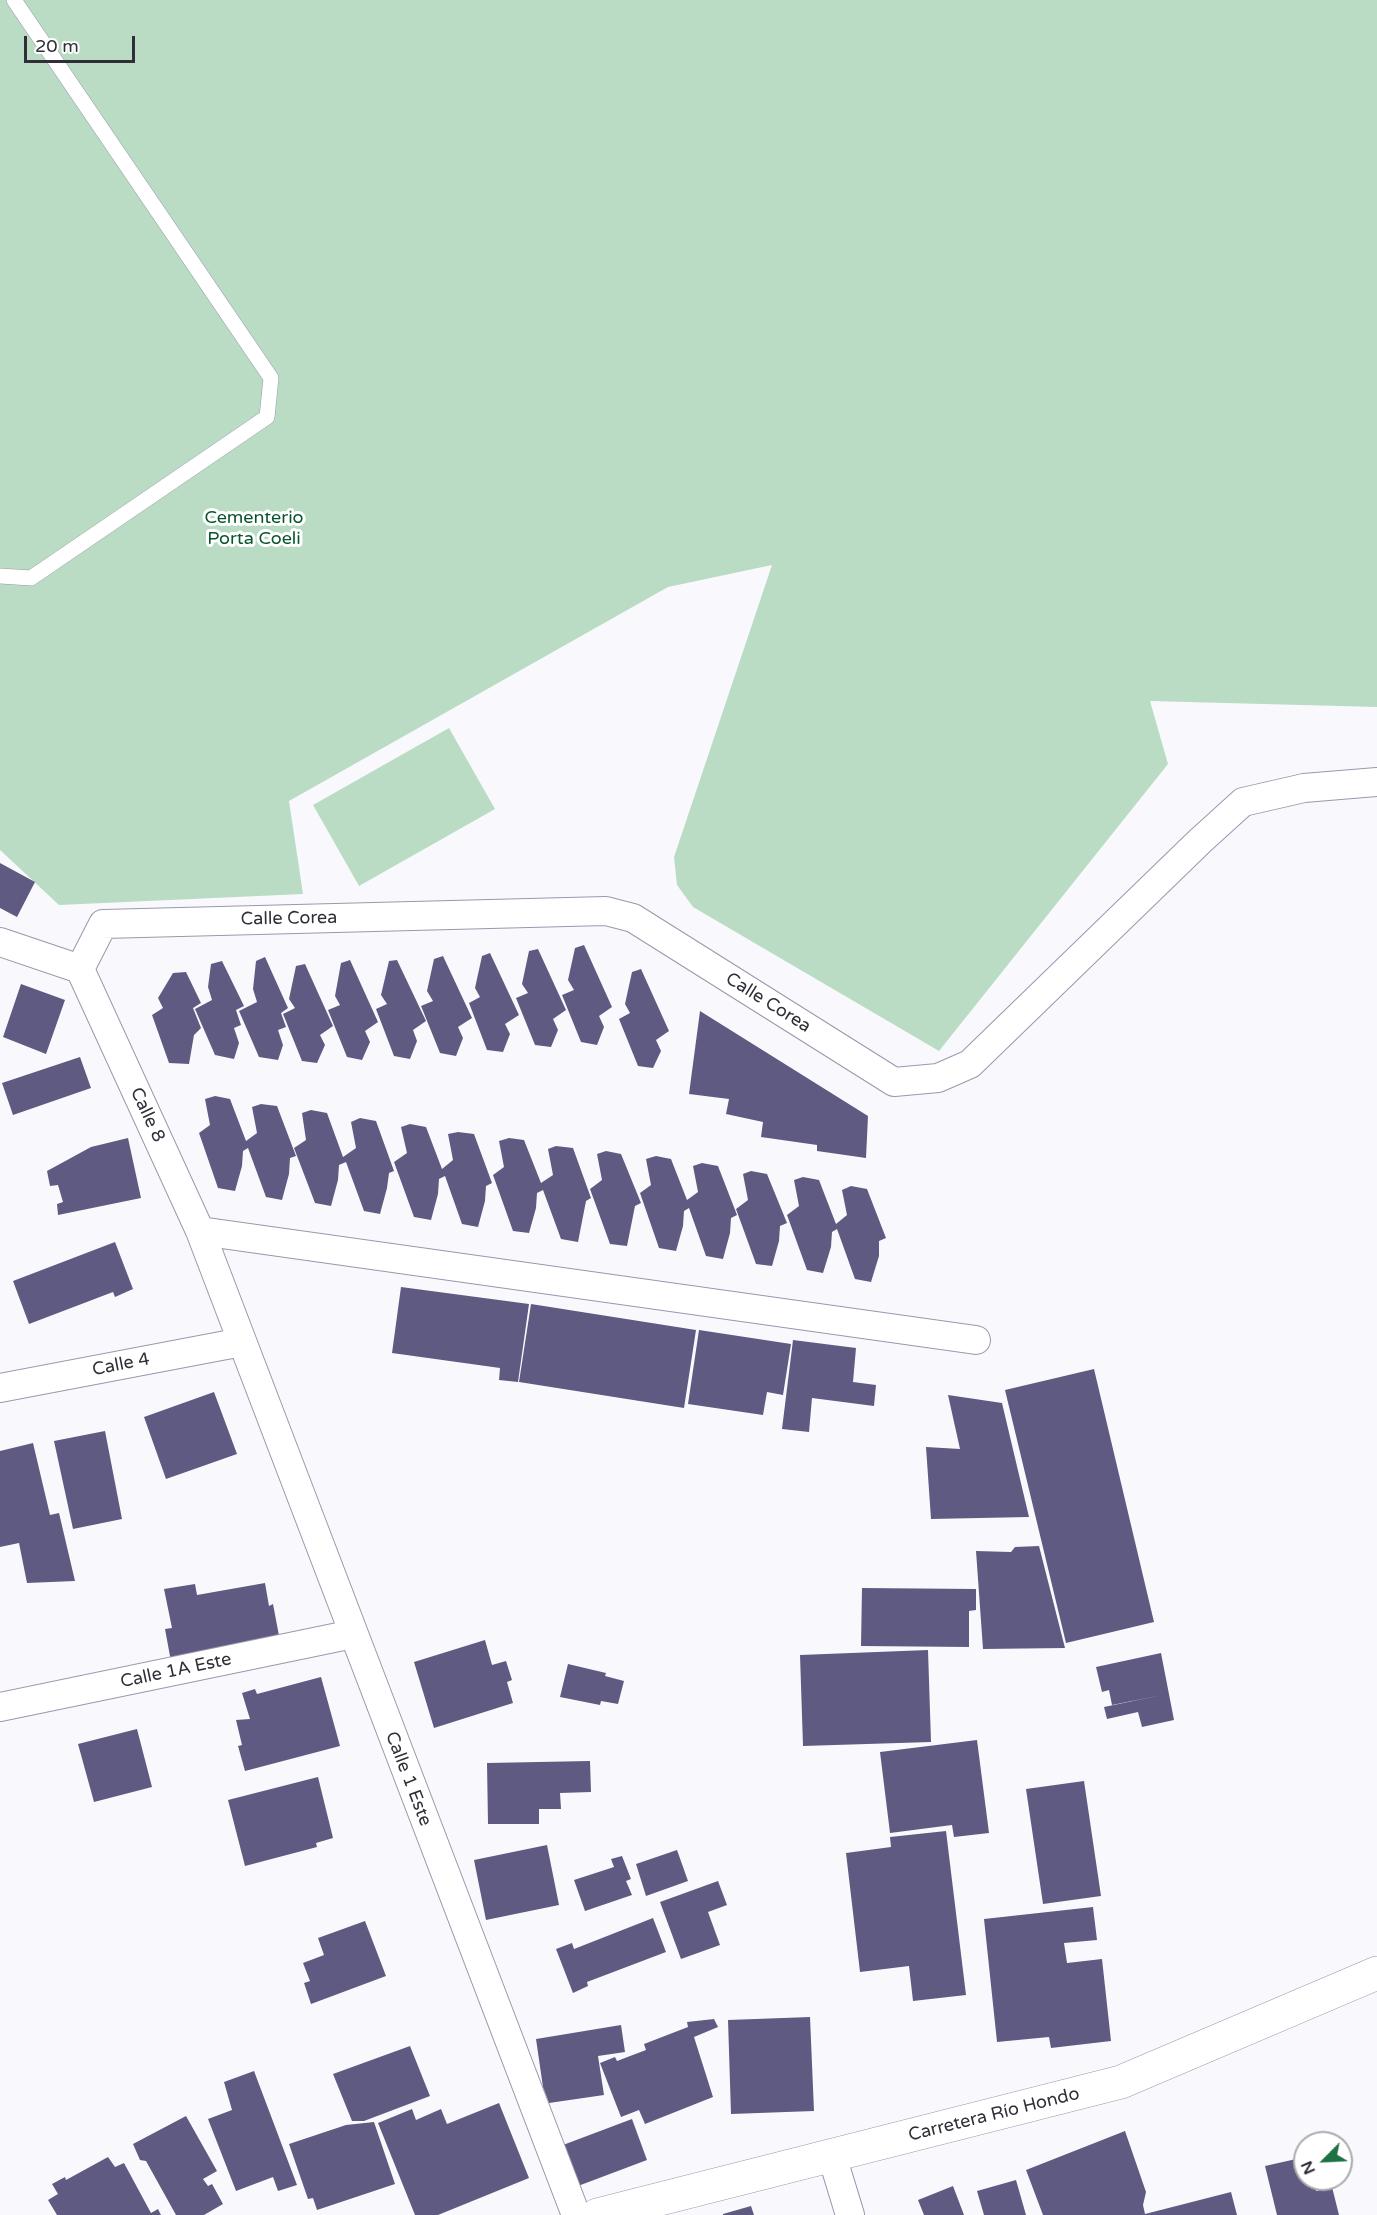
<!DOCTYPE html>
<meta charset="utf-8">
<style>
body{margin:0}
#map{position:relative;width:1377px;height:2215px;overflow:hidden;background:#f9f9fd;font-family:"Varela Round",sans-serif}
canvas{display:block}
.north{position:absolute;left:1293px;top:2131px;width:60px;height:60px;box-sizing:border-box;background:#fff;border:2px solid #acacaf;border-radius:50%;rotate:246deg;font-size:16px;font-weight:700;line-height:24px;text-align:center;color:#302f38}
.north::after{content:'';display:block;margin:auto;width:21px;height:27px;background:#1e7142;clip-path:polygon(50% 0,100% 100%,50% 72%,0 100%)}
.scale{position:absolute;left:24px;top:36px;width:111px;height:27px;box-sizing:border-box;border:3px solid #302f38;border-top:0;padding-left:8px;font-size:18px;line-height:21px;white-space:nowrap;color:#302f38;-webkit-text-stroke:4px #fff;paint-order:stroke}
</style>
<div id="map">
<canvas width="1377" height="2215"></canvas>
<div class="north">N</div>
<div class="scale">20 m</div>
</div>
<script>
const c = document.querySelector('canvas').getContext('2d');
c.lineJoin = 'round';
function paint(path, color) {
  c.fillStyle = color;
  c.fill(path, 'evenodd');
}
function strokePath(path, color, width, dash) {
  c.strokeStyle = color;
  c.lineWidth = width;
  c.lineCap = dash ? 'butt' : 'round';
  c.setLineDash(dash || []);
  c.stroke(path);
}
function label(font, color, halo, rows, align = 'center') {
  c.font = font + ' "Varela Round",sans-serif';
  c.lineWidth = 6;
  c.setLineDash([]);
  c.textBaseline = 'middle';
  c.strokeStyle = halo;
  c.fillStyle = color;
  for (const [text, x, y, turn = 0] of rows) {
    c.save();
    c.translate(x, y);
    c.rotate((+turn || 0) * Math.PI / 180);
    c.textAlign = isNaN(turn) ? turn : align;
    if (halo) c.strokeText(text, 0, 0);
    c.fillText(text, 0, 0);
    c.restore();
  }
}
paint(new Path2D(`
 M0 0H1377V707L1150 701 1168 764 939 1051 693 907 677 885 674 857 772 565 668 587 289 801 303 894 59 905 0 850Z
 M449 728 495 809 359 886 313 805Z`), '#badcc4');
paint(new Path2D(`
 M0 863 35 882 17 917 0 908Z
 M584 945 612 1007 599 1016 604 1027 597 1045 581 1042 562 995 574 990 568 980 575 948Z
 M538 949 566 1010 553 1019 558 1030 551 1047 535 1045 516 998 528 993 522 984 529 951Z
 M490 953 519 1015 505 1024 510 1034 503 1052 487 1050 469 1003 480 997 475 988 482 956Z
 M443 956 472 1018 458 1027 463 1038 456 1056 440 1053 421 1006 433 1001 427 991 434 959Z
 M265 957 288 1008 281 1013 286 1027 278 1030 283 1045 278 1060 259 1057 239 1011 257 1002 253 989 256 961Z
 M350 960 378 1022 365 1031 370 1042 362 1060 347 1057 328 1010 340 1005 335 996 341 963Z
 M397 960 426 1021 413 1030 417 1041 410 1059 394 1056 376 1009 387 1004 381 995 389 961Z
 M222 961 244 1006 236 1010 241 1025 234 1028 239 1043 234 1059 215 1055 195 1009 212 1000 208 987 211 964Z
 M305 964 333 1026 320 1035 325 1045 317 1063 302 1061 283 1014 295 1008 289 999 296 966Z
 M641 969 669 1031 656 1040 661 1051 653 1068 638 1066 619 1019 630 1013 625 1004 632 972Z
 M186 972 201 1003 193 1008 201 1028 194 1035 189 1064 169 1063 152 1015 163 1008 158 998 173 973Z
 M21 984 65 1000 46 1054 3 1037Z
 M700 1011 868 1116 866 1158 817 1151V1145L761 1137 763 1122 726 1114 729 1099 689 1094Z
 M80 1057 91 1088 13 1115 2 1083Z
 M215 1096 230 1099 246 1141 257 1133 252 1107 261 1104 277 1106 296 1156 290 1158 289 1174 282 1200 266 1197 248 1148 243 1151 242 1166 235 1191 218 1188 199 1133 210 1125 205 1099Z
 M311 1110 327 1113 343 1157 356 1148 351 1122 360 1118 376 1121 394 1171 389 1173 387 1188 380 1214 364 1211 346 1162 339 1165 338 1180 331 1206 315 1203 294 1148 306 1140 302 1113Z
 M410 1124 426 1127 442 1169 453 1160 448 1134 458 1132 474 1134 492 1183 486 1186 485 1201 478 1227 462 1224 445 1176 439 1179 438 1194 431 1220 414 1217 394 1162 407 1153 401 1127Z
 M128 1138 141 1198 58 1215 57 1204 63 1202 58 1185 50 1186 47 1171 91 1147Z
 M509 1138 524 1140 541 1183 553 1175 548 1149 556 1146 573 1148 591 1198 586 1201 578 1242 561 1239 543 1190 537 1193 536 1208 529 1233 513 1231 493 1175 504 1167 499 1141Z
 M606 1151 621 1154 641 1203 635 1206 627 1246 610 1244 590 1189 602 1180 597 1154Z
 M656 1156 671 1159 687 1200 698 1192 693 1166 702 1163 718 1166 737 1215 731 1218 730 1233 723 1259 706 1256 689 1208 684 1211 683 1226 676 1251 659 1248 640 1193 651 1185 646 1159Z
 M751 1171 767 1174 787 1223 780 1226 779 1241 772 1266 756 1264 736 1209 748 1200 743 1174Z
 M803 1177 819 1180 836 1224 847 1215 842 1190 851 1186 867 1189 886 1238 879 1241V1256L871 1282 855 1279 837 1229 832 1232 831 1247 823 1273 807 1270 787 1215 799 1206 794 1180Z
 M115 1242 133 1289 115 1297 113 1292 29 1324 13 1281Z
 M401 1287 529 1304 518 1382 499 1380 500 1368 392 1353Z
 M531 1304 696 1330 684 1408 519 1382Z
 M699 1330 791 1344 783 1395 767 1392 763 1415 688 1404Z
 M793 1340 856 1348 853 1382 876 1385 874 1406 812 1398 809 1432 782 1429Z
 M1094 1369 1154 1622 1066 1643 1005 1390Z
 M214 1392 237 1454 166 1479 144 1417Z
 M948 1395 1002 1403 1029 1517 931 1519 926 1447 960 1449Z
 M105 1431 122 1519 73 1529 54 1441Z
 M33 1443 50 1515 59 1513 75 1581 27 1583 19 1543 0 1547V1451Z
 M1039 1546 1065 1648 983 1649 976 1551 1011 1552 1015 1547Z
 M265 1583 269 1606 273 1604 280 1641 172 1667 165 1629 172 1628 164 1589 195 1584 197 1595Z
 M862 1588 976 1589V1610L969 1611V1647L861 1646Z
 M485 1640 492 1665 506 1661 512 1680 507 1682 513 1703 434 1728 414 1662Z
 M928 1650 931 1742 803 1746 800 1655Z
 M1161 1653 1174 1720 1142 1727 1138 1712 1107 1719 1104 1707 1162 1695 1112 1705 1109 1690 1102 1692 1096 1667Z
 M568 1664 606 1673 605 1676 624 1681 618 1704 601 1701 600 1705 560 1697Z
 M321 1677 340 1746 245 1771 238 1746 242 1745 236 1720 250 1719 242 1693 255 1689 257 1694Z
 M137 1729 152 1787 94 1802 78 1744Z
 M977 1740 989 1833 954 1837 952 1825 890 1833 880 1752Z
 M590 1761 591 1792 560 1793 561 1809H539V1824H488L487 1763Z
 M318 1777 333 1838 316 1843 317 1847 245 1866 228 1800Z
 M1084 1781 1101 1896 1043 1904 1026 1789Z
 M946 1831 966 1995 913 2001 909 1966 860 1972 846 1853 891 1847 890 1837Z
 M547 1845 559 1905 486 1920 474 1860Z
 M677 1850 688 1881 646 1896 636 1864Z
 M622 1856 631 1879 626 1881 632 1895 585 1911 574 1880 614 1867 611 1859Z
 M718 1881 727 1905 708 1912 720 1945 681 1959 660 1902Z
 M1093 1907 1097 1940 1064 1943 1067 1963 1102 1959 1111 2041 1051 2048 1049 2037 997 2042 984 1919Z
 M653 1918 666 1952 587 1982 588 1986 573 1993 556 1949 572 1943 574 1949Z
 M365 1921 386 1976 311 2004 304 1983 310 1981 303 1963 324 1955 318 1938Z
 M810 2017 814 2111 731 2114 728 2020Z
 M714 2019 718 2027 694 2037 713 2097 645 2124 639 2110 621 2117 600 2063 615 2057 617 2061 646 2050 644 2044 688 2027 687 2022Z
 M621 2025 625 2052 598 2056 604 2095 549 2103 543 2087 536 2039Z
 M410 2046 430 2096 364 2121H352L333 2074Z
 M254 2071 297 2185 278 2191 273 2177 236 2191 208 2119 232 2110 224 2082Z
 M499 2103 529 2178 438 2215H415L378 2123 412 2109 416 2120 441 2109 447 2124Z
 M186 2116 217 2171 203 2179 208 2186 212 2184 223 2204 204 2215H176L146 2161 140 2160 133 2144Z
 M632 2119 647 2160 578 2186 563 2145Z
 M374 2122 395 2184 317 2210 313 2198 308 2199 289 2144 346 2125Z
 M1125 2131 1146 2192 1143 2205 1145 2214 1231 2192 1237 2215H1043L1026 2170Z
 M108 2157 115 2167 124 2163 151 2213 158 2209 161 2215H57L48 2200 58 2194 52 2184 65 2177 66 2180Z
 M1305 2157V2179H1314L1316 2191 1332 2187 1339 2215H1277L1265 2166Z
 M1016 2180 1026 2215H984L977 2191Z
 M953 2186 964 2215H924L918 2200Z
 M751 2206 754 2215H723V2214Z`), '#5f5a82');
const service = new Path2D(`
 M0 576 31 578 267 417 271 378 14 0`);
const minor = new Path2D(`
 M0 942 80 969 200 1231 576 2215
 M80 969 103 924 606 911 633 918 894 1082 938 1078 970 1064 1200 841 1243 802 1304 788 1377 782
 M200 1231 976 1340
 M0 1388 242 1342
 M0 1707 353 1634
 M832 2156 850 2215`);
const tertiary = new Path2D(`
 M597 2215 1121 2082 1377 1973`);
strokePath(service, '#9998ad', 16);
strokePath(minor, '#9998ad', 30);
strokePath(tertiary, '#9998ad', 34);
strokePath(service, '#fff', 15);
strokePath(minor, '#fff', 28);
strokePath(tertiary, '#fff', 33);
label('18px', '#08542d', '#fff', [
 ["Cementerio",254,518],
 ["Porta Coeli",254,539]
]);
label('18px', '#302f38', '#fff', [
 ["Calle Corea",289,919,-1],
 ["Calle Corea",768,1003,32],
 ["Calle 8",147,1115,65],
 ["Calle 4",121,1365,-11],
 ["Calle 1A Este",176,1671,-12],
 ["Calle 1 Este",408,1779,69],
 ["Carretera Río Hondo",994,2115,-14]
]);
</script>
